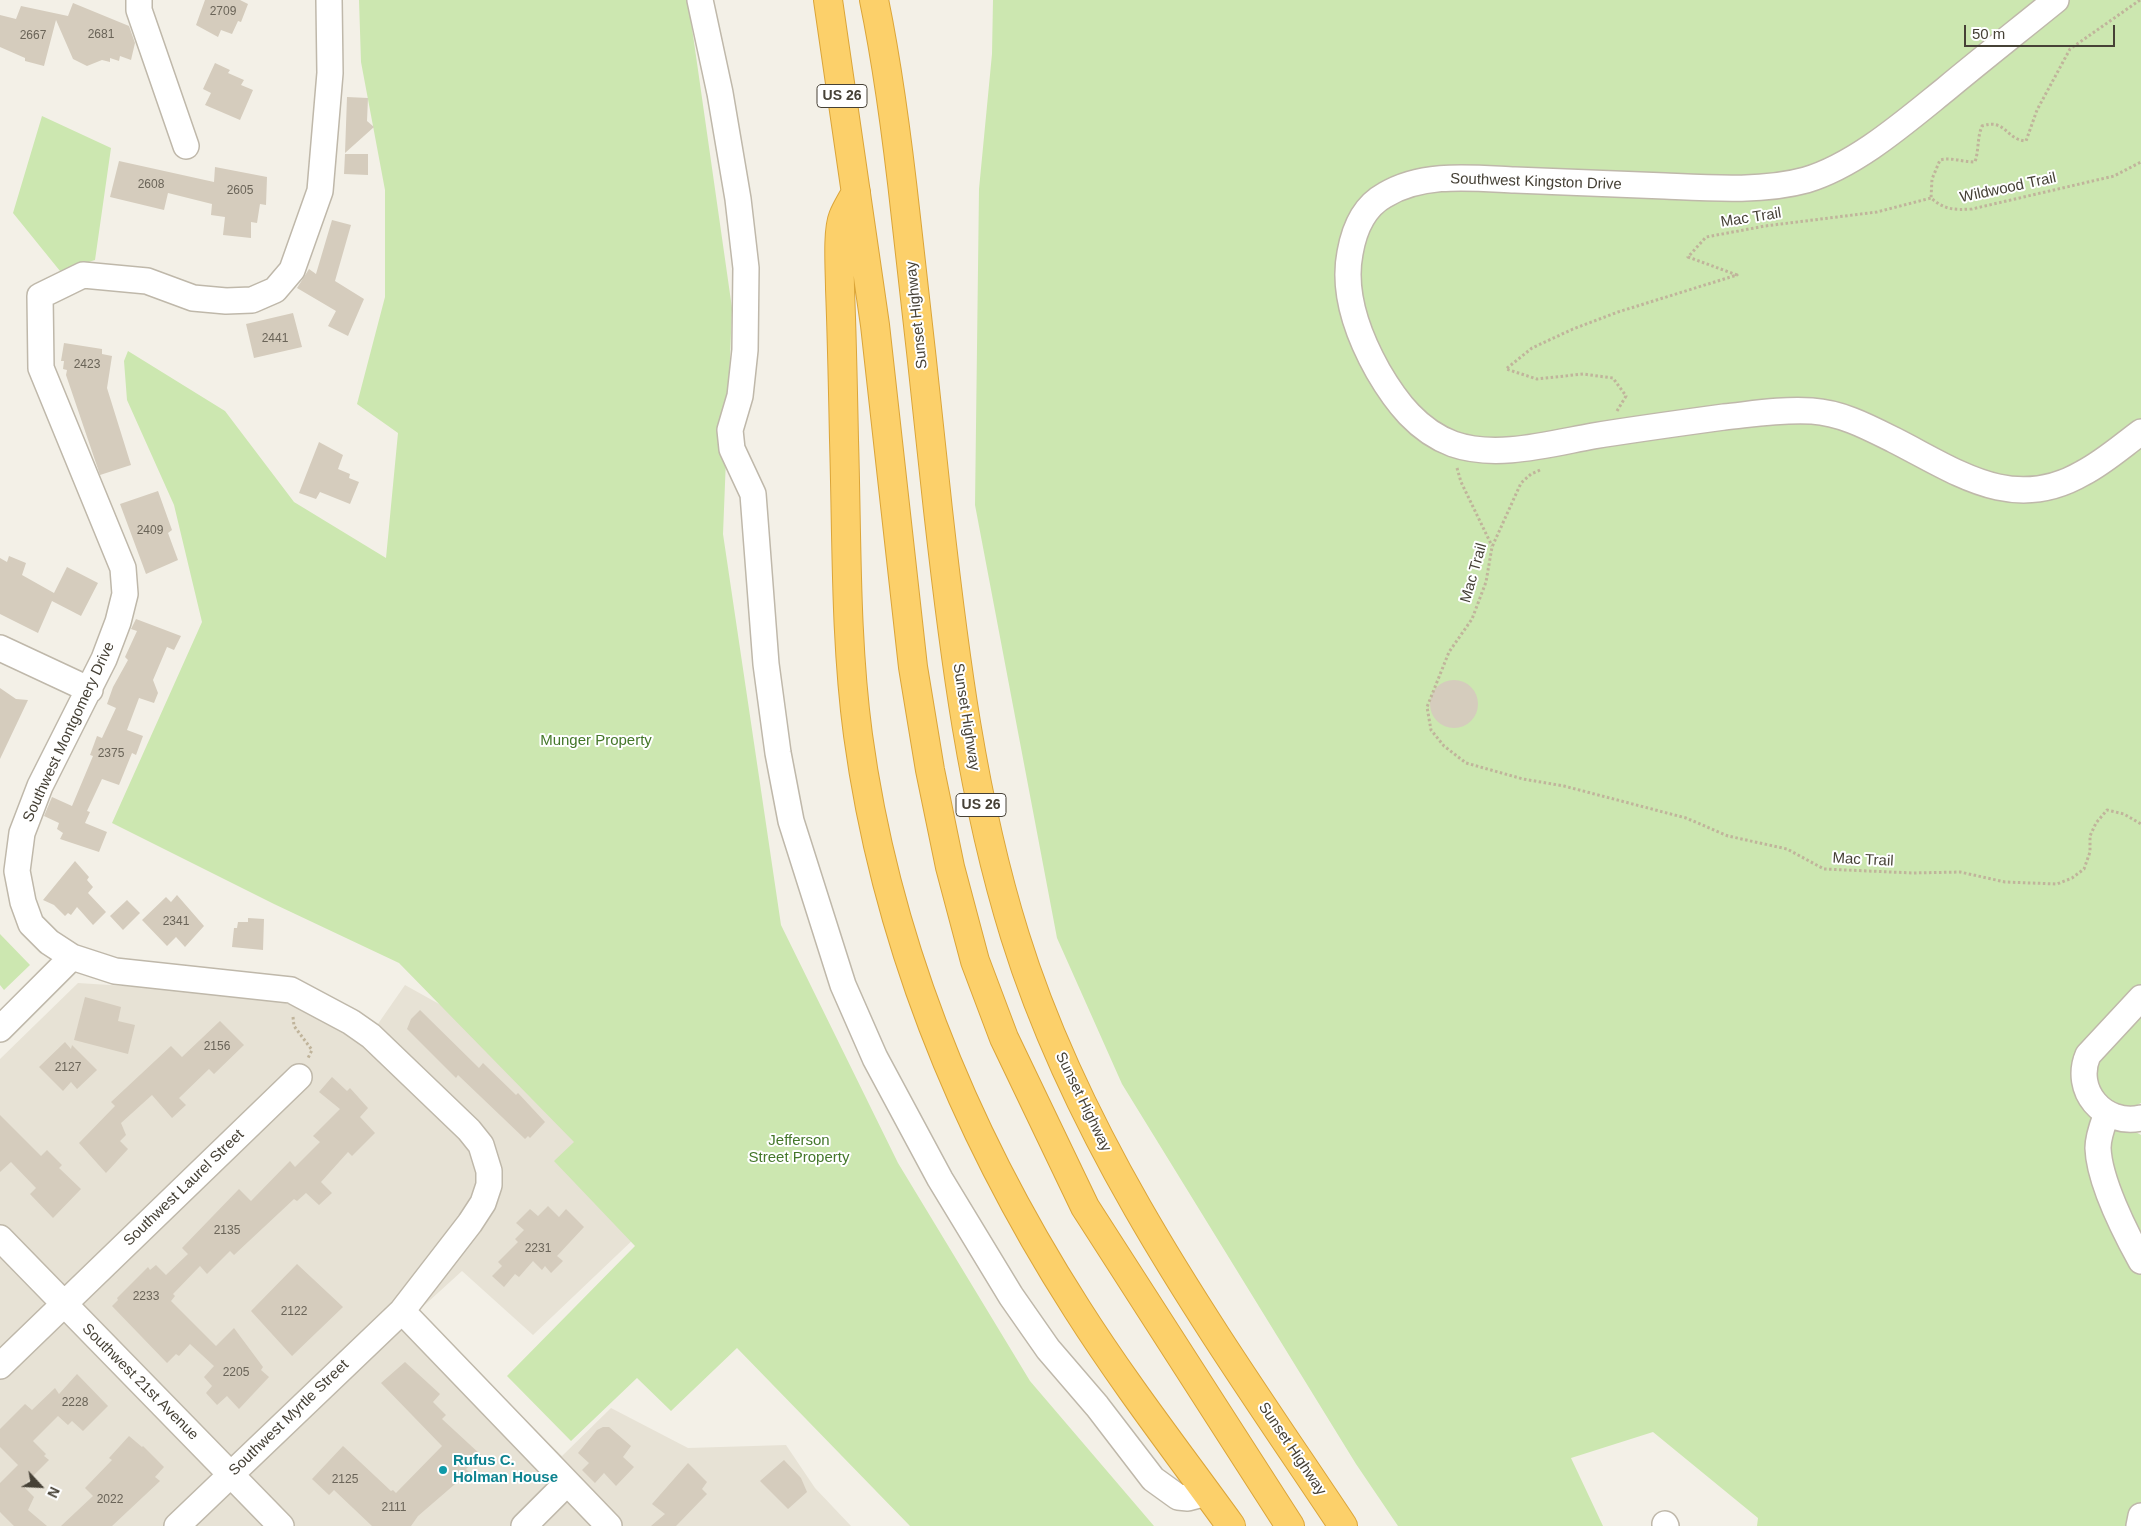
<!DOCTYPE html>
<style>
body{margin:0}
#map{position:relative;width:2141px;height:1526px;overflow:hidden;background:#f3f0e7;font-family:Arial,sans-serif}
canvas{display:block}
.north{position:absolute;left:15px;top:1461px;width:50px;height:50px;-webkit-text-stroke:4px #fff;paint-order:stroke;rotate:115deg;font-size:14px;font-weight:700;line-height:20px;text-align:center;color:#464136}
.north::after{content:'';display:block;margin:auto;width:18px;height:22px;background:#464136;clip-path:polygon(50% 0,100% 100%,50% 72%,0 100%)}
.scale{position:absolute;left:1964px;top:25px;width:151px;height:22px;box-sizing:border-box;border:2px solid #464136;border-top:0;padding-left:6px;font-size:15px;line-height:18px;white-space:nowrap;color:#464136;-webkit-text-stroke:4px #fff;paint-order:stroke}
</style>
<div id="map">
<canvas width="2141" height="1526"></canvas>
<div class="north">N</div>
<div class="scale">50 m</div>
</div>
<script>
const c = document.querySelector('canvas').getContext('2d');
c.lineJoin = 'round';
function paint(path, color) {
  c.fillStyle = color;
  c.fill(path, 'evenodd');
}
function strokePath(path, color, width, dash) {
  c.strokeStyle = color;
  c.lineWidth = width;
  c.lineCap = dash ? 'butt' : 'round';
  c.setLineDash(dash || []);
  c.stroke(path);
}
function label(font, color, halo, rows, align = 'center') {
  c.font = font + ' Arial,sans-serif';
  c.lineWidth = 4;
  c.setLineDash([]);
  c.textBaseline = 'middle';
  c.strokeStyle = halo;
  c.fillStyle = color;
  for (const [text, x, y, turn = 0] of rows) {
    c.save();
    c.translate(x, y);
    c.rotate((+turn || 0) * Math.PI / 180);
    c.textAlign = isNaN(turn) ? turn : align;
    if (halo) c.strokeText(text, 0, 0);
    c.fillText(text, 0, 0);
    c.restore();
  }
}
paint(new Path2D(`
 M78 983 266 995 321 1018 364 1044 405 985 570 1077 638 1235 533 1335 462 1271 417 1312 562 1456 611 1408 688 1448 786 1445 815 1488 851 1526H0V1059Z`), '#e7e2d5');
paint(new Path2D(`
 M359 0H688L732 308 723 534 781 925 898 1163 1030 1381 1154 1526H910L737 1348 671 1411 637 1378 571 1441 507 1376 635 1246 554 1161 574 1142 399 963 274 904 112 823 202 622 174 505 127 400 124 361 128 351 225 411 294 502 386 558 398 433 357 404 385 297V190L361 62Z
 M993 0H2141V1103L2111 1118 2141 1135V1526H1757L1758 1518 1653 1432 1571 1458 1603 1526H1398L1356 1464 1122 1084 1057 938 975 505 979 189 992 54Z
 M42 116 111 148 95 260 60 271 13 213Z
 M0 934 30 965 4 990 0 985Z`), '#cce7b0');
paint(new Path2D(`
 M205 0H240L248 4 241 22 238 21 232 34 221 30 218 37 196 25Z
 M73 3 129 26 135 43 131 60 120 56 119 61 110 58V62L102 60 87 66 73 59 56 20 44 66 25 61V58L0 47V15L16 19 21 6 68 16Z
 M215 63 230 70 228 73 244 80 241 85 253 90 240 120 205 105 211 93 203 89Z
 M347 97 368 98 367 121 374 127 345 153Z
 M345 154H368V175L344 174Z
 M119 161 214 182 215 167 267 177 266 205 260 204 257 223 251 222V238L223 235 225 217 211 215 212 204 168 193 164 210 110 197Z
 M332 220 351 225 335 281 364 299 348 336 328 326 336 311 297 288 309 269 316 274Z
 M293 313 302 347 254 358 246 324Z
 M64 343 102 349V354L112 356 107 388 131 465 100 475 66 375 67 370 63 369 64 361H61Z
 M319 442 343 455 338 469 350 474 349 478 359 482 350 504 320 492 316 499 299 493Z
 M158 491 172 530 168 533 178 560 146 574 120 504Z
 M9 556 26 563 22 575 54 593 67 567 98 583 81 616 52 601 38 633 0 614V558L7 562Z
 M136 619 181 636 174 650 167 647 153 680 158 693 154 703 139 698 127 730 143 736 136 755 132 753 119 785 102 779 87 811 90 812 85 823 107 832 99 852 60 839 63 833 57 829 59 823 44 816 52 797 72 806 93 756 90 755 97 736 102 738 116 708 107 704 113 687 128 660 125 657 137 631 131 629Z
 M1430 704a24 24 0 1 1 48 0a24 24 0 1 1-48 0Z
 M0 688 16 699 28 700 0 759Z
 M75 861 89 877 87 880 93 887 88 893 106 912 93 925 77 907 71 915 68 913 65 916 54 905 43 900Z
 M177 895 204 926 185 947 176 937 167 946 142 920 166 897 171 902Z
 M127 900 140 913 123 930 110 916Z
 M248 918 264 919 263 950 232 947 234 928H237L238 922H248Z
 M85 997 121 1007 118 1021 135 1025 128 1054 74 1040Z
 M420 1010 479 1068 483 1063 516 1095 518 1093 545 1122 530 1138 528 1136 525 1139 458 1075 456 1078 407 1029 411 1019Z
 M220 1021 244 1045 214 1074 209 1069 179 1098 186 1105 172 1118 152 1095 121 1123 126 1135 120 1141 128 1149 106 1173 79 1143 115 1106 111 1102 171 1046 182 1057Z
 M65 1042 71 1049 72 1045 97 1070 77 1089 71 1082 63 1091 39 1067Z
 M332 1077 347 1091 350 1088 368 1108 360 1117 375 1133 352 1156 348 1152 321 1182 332 1193 319 1205 306 1193 297 1201 294 1199 234 1255 230 1251 207 1274 200 1266 173 1294 175 1296 171 1301 216 1346 234 1328 263 1367 261 1370 269 1377 239 1409 227 1396 217 1405 206 1393 212 1386 204 1377 214 1366 190 1344 179 1356 176 1354 167 1363 112 1306 118 1300 117 1298 148 1267 150 1270 156 1265 166 1275 188 1254 182 1248 239 1189 251 1201 290 1161 295 1167 320 1142 313 1136 340 1109 319 1092Z
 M0 1115 41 1156 47 1150 62 1165 59 1168 81 1189 53 1218 30 1194 36 1188 11 1162 0 1172Z
 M548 1206 559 1217 566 1209 584 1227 557 1256 563 1261 551 1273 545 1266 542 1270 533 1261 519 1277 515 1274 504 1287 492 1276 502 1266 498 1262 518 1242 515 1239 524 1230 516 1223 530 1209 538 1216Z
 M297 1264 343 1307 292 1356 251 1311Z
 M405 1362 440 1394 433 1402 446 1415 442 1419 481 1455 466 1469 469 1472 418 1516 411 1526H372L334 1490 329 1495 312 1479 343 1446 391 1491 393 1490 396 1493 442 1446 381 1383Z
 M77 1374 108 1406 83 1431 72 1421 68 1425 58 1416 33 1441 46 1454 44 1456 49 1460 23 1486 34 1497 28 1510 47 1526H14L0 1512V1483L18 1465 0 1447V1429L25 1404 32 1410 55 1388 59 1394Z
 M603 1427H609L631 1446 623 1457 634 1467 616 1486 604 1473 595 1483 582 1470 589 1463 578 1453 597 1430Z
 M129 1436 142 1447 143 1446 164 1467 155 1477 160 1481 112 1526H61L93 1496 85 1488 112 1460 109 1458Z
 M784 1460 801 1478 807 1492 788 1509 760 1481Z
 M688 1463 707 1482 702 1489 707 1494 676 1526H651L665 1514 652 1504Z`), '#d5ccbd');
const minor = new Path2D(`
 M139 0V10L186 146
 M700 0 720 93 738 199 746 268 745 350 740 396 730 430 732 449 753 494 766 664 778 753 791 821 843 985 875 1058 940 1179 1011 1296 1048 1349 1097 1406 1153 1479 1178 1497 1188 1498 1207 1493
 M2056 0C2019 30 1982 59 1946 89 1905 122 1856 165 1806 180 1763 192 1708 188 1665 186 1615 184 1565 182 1515 180 1472 178 1423 172 1385 195 1363 207 1354 230 1350 253 1342 294 1359 337 1378 371 1396 402 1418 431 1453 444 1496 459 1549 444 1593 436 1636 429 1680 423 1724 417 1753 414 1782 409 1812 411 1842 413 1868 427 1894 440 1957 472 2013 514 2083 473 2104 462 2122 446 2141 432
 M0 648 90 690
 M2141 998 2088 1055C2073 1090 2103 1126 2141 1118
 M0 1029 72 957
 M2107 1113C2103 1124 2098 1136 2098 1148 2099 1180 2125 1232 2141 1261
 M0 1238 281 1526
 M402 1311 609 1526
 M0 1366 299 1077
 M1665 1524 1666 1526
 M177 1526 402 1311 470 1223 483 1203 489 1185V1171L481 1145 469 1130 371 1036 351 1022 291 990 115 971 72 957 49 942 31 924 23 902 17 871 22 833 40 786 104 659 118 622 125 594 123 568 41 368 40 296 83 275 147 281 193 298 226 301 252 300 275 290 292 270 320 191 330 73 329 0
 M524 1526 567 1483
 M2139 1526 2141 1516`);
const highway = new Path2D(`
 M828 0 875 325 913 667 930 770 950 867 975 961 1004 1038 1085 1207 1290 1526
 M874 0C889 72 898 145 906 218 917 315 928 413 938 510 954 653 972 798 1015 936 1082 1152 1219 1340 1343 1526
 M856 192C852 200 846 209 843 217 837 232 840 272 840 289 842 339 843 390 844 440 847 538 845 638 858 735 886 941 965 1134 1077 1309 1124 1383 1179 1454 1231 1526`);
strokePath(minor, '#bfb8aa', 28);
strokePath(highway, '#dba539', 30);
strokePath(new Path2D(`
 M2140 0 2070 49 2037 110 2026 141C2006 140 2006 118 1982 126 1977 138 1979 150 1975 162 1962 162 1952 157 1940 160L1932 179 1931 198C1945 210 1954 210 1972 209L2114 176 2141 162
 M1617 411 1626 396 1613 378 1583 374 1537 379 1506 369 1532 348 1573 329 1618 312 1737 275 1688 257 1706 237 1765 226 1877 212 1931 198
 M1457 468 1461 482 1492 546
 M1540 470 1531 474 1521 483 1492 547 1486 582 1472 619 1449 652 1427 707 1431 730 1444 746 1466 763 1523 779 1564 786 1686 818 1728 836 1787 849 1824 869 1913 873 1960 872 2005 882 2057 884 2072 878 2084 869 2090 852V836L2096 823 2107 810 2124 814 2141 824
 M293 1017 294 1026 312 1050 308 1058`), '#c0b49b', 3, [2.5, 2.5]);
strokePath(minor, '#fff', 25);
strokePath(highway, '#fcd06a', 28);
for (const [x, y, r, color] of [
 [443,1470,5,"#0f9aa8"]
]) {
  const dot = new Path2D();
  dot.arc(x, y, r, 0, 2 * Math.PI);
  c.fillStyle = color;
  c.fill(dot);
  strokePath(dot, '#fff', 2);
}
label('12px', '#6a6458', null, [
 ["2709",223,12],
 ["2681",101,35],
 ["2667",33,36],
 ["2608",151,185],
 ["2605",240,191],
 ["2441",275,339],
 ["2423",87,365],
 ["2409",150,531],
 ["2375",111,754],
 ["2341",176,922],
 ["2156",217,1047],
 ["2127",68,1068],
 ["2135",227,1231],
 ["2231",538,1249],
 ["2233",146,1297],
 ["2122",294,1312],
 ["2205",236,1373],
 ["2228",75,1403],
 ["2125",345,1480],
 ["2022",110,1500],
 ["2111",394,1508]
]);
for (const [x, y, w] of [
 [842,96,50],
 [981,805,50]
]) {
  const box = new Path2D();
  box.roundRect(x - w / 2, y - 11.5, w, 23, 4);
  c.fillStyle = '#fff';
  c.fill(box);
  strokePath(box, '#464136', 1);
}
label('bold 14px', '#464136', null, [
 ["US 26",842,96],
 ["US 26",981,805]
]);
label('15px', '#464136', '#fff', [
 ["Southwest Kingston Drive",1536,182,2],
 ["Wildwood Trail",2008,188,-12],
 ["Mac Trail",1751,218,-9],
 ["Sunset Highway",917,315,-96],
 ["Mac Trail",1474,573,-74],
 ["Sunset Highway",966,717,81],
 ["Southwest Montgomery Drive",69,732,-65],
 ["Mac Trail",1863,860,3],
 ["Sunset Highway",1083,1102,64],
 ["Southwest Laurel Street",184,1188,-44],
 ["Southwest 21st Avenue",140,1382,45],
 ["Southwest Myrtle Street",289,1418,-44],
 ["Sunset Highway",1292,1449,56]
]);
label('15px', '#44772a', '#fff', [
 ["Munger Property",596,741],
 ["Jefferson",799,1141],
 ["Street Property",799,1158]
]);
label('bold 15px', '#0d838f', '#fff', [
 ["Rufus C.",453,1461],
 ["Holman House",453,1478]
], 'left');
</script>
